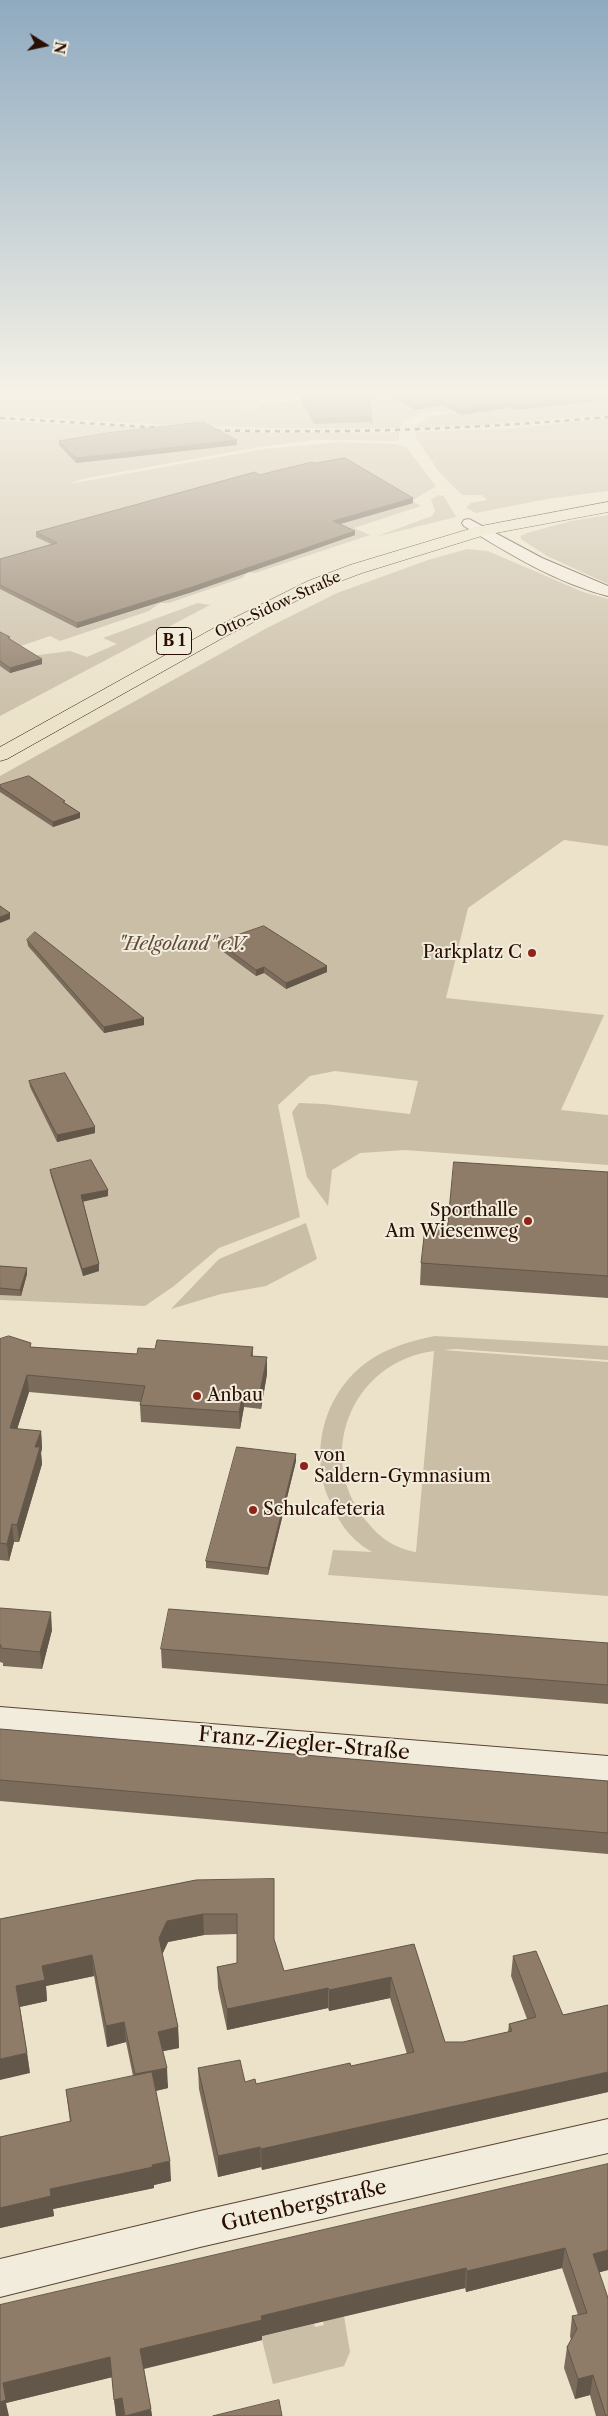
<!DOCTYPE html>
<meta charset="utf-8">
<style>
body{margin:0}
#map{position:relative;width:608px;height:2416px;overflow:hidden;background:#ebe2c9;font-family:"Libre Caslon Text",serif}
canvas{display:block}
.north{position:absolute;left:20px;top:20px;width:50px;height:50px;-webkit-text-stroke:4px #f2ecdc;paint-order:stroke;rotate:100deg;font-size:14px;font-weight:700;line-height:20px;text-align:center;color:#290e02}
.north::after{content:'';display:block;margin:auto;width:18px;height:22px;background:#290e02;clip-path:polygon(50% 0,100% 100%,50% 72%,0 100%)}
</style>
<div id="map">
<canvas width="608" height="2416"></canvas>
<div class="north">N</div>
</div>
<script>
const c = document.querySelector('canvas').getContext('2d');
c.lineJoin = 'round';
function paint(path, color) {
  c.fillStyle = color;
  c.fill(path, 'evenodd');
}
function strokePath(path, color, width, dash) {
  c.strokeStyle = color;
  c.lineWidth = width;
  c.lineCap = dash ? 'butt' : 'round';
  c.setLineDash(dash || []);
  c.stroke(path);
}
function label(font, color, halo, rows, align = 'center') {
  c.font = font + ' "Libre Caslon Text",serif';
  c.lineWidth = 4;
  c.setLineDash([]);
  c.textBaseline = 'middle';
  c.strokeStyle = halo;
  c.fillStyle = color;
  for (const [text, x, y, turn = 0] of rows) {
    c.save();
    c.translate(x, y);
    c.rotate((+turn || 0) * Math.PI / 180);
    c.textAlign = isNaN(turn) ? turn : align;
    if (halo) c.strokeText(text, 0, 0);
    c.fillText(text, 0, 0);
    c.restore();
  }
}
paint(new Path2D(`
 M0 389H309L240 406 246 409 343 391 446 389 454 409C436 412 409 411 399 428 265 431 133 424 0 415Z
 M608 389V414L493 424 414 428 428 417Z
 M608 418V491L547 499 476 513 466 508 471 503 487 500 482 495H462L439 472 416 438 415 432 508 429Z
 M0 421 271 433 399 432V440L397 441 315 440 260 447 82 479 69 484 264 449 340 442 396 444 406 447 436 486 412 501 421 506 354 528 370 535 255 573 248 572 242 578 169 603H160L149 611 60 641 50 636 0 653Z
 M439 495 444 496 456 517 375 537 432 516 435 511 431 499Z
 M608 515V584L547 556 521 539V536L527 533 571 521Z
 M467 549 488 551 583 592 608 599V846L564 840 468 908 446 998 604 1015 561 1110 608 1115V1165L405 1150 360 1153 332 1170 328 1206 307 1177 292 1112 299 1103 324 1104 410 1114 418 1081 335 1071 310 1076 278 1105 300 1217 219 1248 174 1286 145 1306 0 1300V776L265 629 337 593 428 560Z
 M198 603 210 605 0 716V660L70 651 87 657 117 644 103 638Z
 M306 1223 317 1259 266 1286 221 1294 171 1309 219 1259Z
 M435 1336 608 1346V1360L456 1349 443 1350 608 1362V1596L328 1575 333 1550 372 1552C348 1538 339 1522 328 1497 308 1445 328 1383 378 1355 396 1345 415 1340 435 1336ZM434 1351 416 1552H415C395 1548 381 1539 368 1523 313 1459 350 1362 434 1351Z
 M344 2316 350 2352 344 2366 273 2384 261 2336 314 2324 315 2327 324 2325 323 2321Z`), '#cabea7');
const minor = new Path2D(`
 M469 519 542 558 608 586V596C557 583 509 554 464 526L462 523 464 520Z
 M0 1707 608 1756V1782L0 1731Z
 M608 2119V2153L200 2247 0 2297V2259L200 2211Z`);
const primary = new Path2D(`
 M608 502V512L485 535 362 573 320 589 226 636 7 759 0 761V747L214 628 308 581 350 565 476 527Z`);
strokePath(minor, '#5a4334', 2);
strokePath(primary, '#290e02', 1);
paint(minor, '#f2ecdc');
paint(primary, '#ebe2c9');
strokePath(new Path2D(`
 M0 418 165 428
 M205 430C340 434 474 429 608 417`), '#290e02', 2.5, [5, 5]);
paint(new Path2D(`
 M342 389H367L372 420V425L369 422 314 424 302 402V397L345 393Z
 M377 389H608L515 410 511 407 461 415 442 405 415 410Z
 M59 441 237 445 76 463 59 445Z
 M259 475 413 498V503L340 524 355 535 192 592 77 628 0 589V559L51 544 36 537V532Z
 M0 632 10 639 42 664 10 673 0 666Z
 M0 785 65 803 80 813V818L53 827 0 792Z
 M27 940 144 1018V1025L104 1033 28 946Z
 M218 942 327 972 286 989 264 973 256 976 218 948Z
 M29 1081 95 1133 57 1142 30 1087Z
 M50 1170 108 1190V1196L83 1201 99 1264V1271L83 1276 51 1176Z
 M608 1172V1298L420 1285 421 1263 447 1229Z
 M0 1266 27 1268V1274L21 1296 0 1295Z
 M0 1339 31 1347 137 1354 155 1349 253 1347V1356L267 1374 261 1409 244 1407 240 1429 141 1422 140 1405 141 1402 29 1392 17 1429 41 1431 42 1448 41 1453 42 1464 19 1542H14L9 1561 0 1560Z
 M296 1454V1461L268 1575 206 1568V1561Z
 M0 1608 52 1630 42 1669 3 1666V1663L0 1662Z
 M608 1643V1704L162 1668 161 1649Z
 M0 1729 608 1781V1854L0 1801Z
 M196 1880 274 1940 284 1971 414 1944 445 2042H463L508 2032 509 2024 527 2019 511 1976 513 1956 563 2015 608 2005V2092L262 2170 261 2167 218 2177 199 2089 198 2068 245 2082 256 2084 351 2066 407 2054 390 1998 329 2011 328 2008 227 2030 218 1988 217 1967 237 1963V1934L204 1935 168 1942 162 1955 178 2027 179 2048 163 2051 168 2088 156 2091 171 2181 154 2185V2188L53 2209 54 2216 0 2228V2137L70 2122 66 2090 133 2076 126 2042 107 2047 94 1976 46 1986 47 2001 20 2007 30 2073 0 1919Z
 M608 2164V2270L599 2272 608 2416H596L590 2395 575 2399 564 2368 567 2347 571 2340 570 2336 572 2316 578 2315 562 2268 466 2292 465 2288 323 2321 262 2336V2340L144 2369 152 2416H116L112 2377 6 2403 0 2416V2305Z`), '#7a6b5a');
paint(new Path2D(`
 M608 395V400L515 410V405Z
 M442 400V405L415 410V405Z
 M511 402V407L461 415V410Z
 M237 440V445L76 463V458Z
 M413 498V503L333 526V521Z
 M355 531V535L192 592 77 628V623Z
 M42 659V664L10 673V668Z
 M80 813V818L53 827V822Z
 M10 913V919L0 923V917Z
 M327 966V972L286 989V983Z
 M264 967V973L256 976V970Z
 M144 1018V1025L104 1033V1027Z
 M95 1127V1133L57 1142V1135Z
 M108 1190V1196L82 1202 81 1195Z
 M99 1264V1271L83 1276 82 1269Z
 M27 1268V1274L21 1296 20 1290Z
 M267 1357V1374L261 1409 260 1392Z
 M27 1375 29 1392 12 1445 10 1428Z
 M244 1390V1407L240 1429 239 1412Z
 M41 1431 42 1448 41 1453 42 1464 19 1542 17 1525 35 1447Z
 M296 1454V1461L268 1575V1568Z
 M12 1524 14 1542 9 1561 7 1544Z
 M51 1612 52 1630 42 1669 40 1652Z
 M203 1914 204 1935 168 1942 160 1959 159 1938 167 1921Z
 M92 1955 94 1976 46 1986 47 2001 19 2007 16 1986 42 1966Z
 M391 1977 390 1998 329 2011V1990Z
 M328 1988V2008L227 2030V2009Z
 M124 2022 126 2042 107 2047 106 2026Z
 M178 2027 179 2048 159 2052 158 2032Z
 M27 2053 30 2073 0 2080V2059Z
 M167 2068 168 2088 137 2095 135 2074Z
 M608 2072V2092L262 2170 261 2149Z
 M260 2147 261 2167 218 2177V2156Z
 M170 2161 171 2181 154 2185V2188L53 2209 54 2216 0 2228V2208L50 2189Z
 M565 2248 562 2268 466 2292 467 2271Z
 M608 2250V2270L590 2275 593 2254Z
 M466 2268 465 2288 262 2336V2340L142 2369 140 2349 261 2316Z
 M110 2357 113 2377 6 2403 9 2416H0V2402L3 2383Z
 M593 2375 590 2395 575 2399 578 2379Z
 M122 2398 124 2416H116L114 2400Z
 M151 2409 152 2416H125Z`), '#63574a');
const building = new Path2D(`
 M346 389H367L372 420 369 417 314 419 302 397 349 393Z
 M386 389H608V395L515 405 511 402 461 410 442 400 415 405Z
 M203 422 237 440 76 458 59 441 107 433Z
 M345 458 413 498 333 521 355 531 192 587 77 623 0 585V559L57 543 36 532 255 472 259 475 312 462 316 463Z
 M0 632 10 637 8 638 42 659 10 668 0 661Z
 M29 776 65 801 63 802 80 813 53 822 0 787V785Z
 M0 906 10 913 0 917Z
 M264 926 327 966 286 983 264 967 256 970 218 942Z
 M35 932 144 1018 104 1027 27 940Z
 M65 1073 95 1127 57 1135 29 1081Z
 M91 1160 108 1190 81 1195 99 1264 82 1269 50 1170Z
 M454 1162 608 1172V1276L421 1263 425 1228 447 1229Z
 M0 1266 27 1268 20 1290 0 1288Z
 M9 1336 31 1343 30 1347 137 1354 138 1348 155 1349 157 1340 253 1347 251 1356 267 1357 260 1392 244 1390 239 1412 140 1405 145 1386 27 1375 10 1428 41 1431 35 1447H40L17 1525 12 1524 7 1544 0 1543V1339Z
 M237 1447 296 1454 268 1568 206 1561Z
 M0 1608 51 1612 40 1652 1 1648V1645H0Z
 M169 1609 608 1643V1685L161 1649Z
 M0 1729 608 1781V1833L0 1780Z
 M274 1879V1939L284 1971 414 1944 445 2042H463L512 2031 509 2024 536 2017 513 1956 536 1951 563 2015 608 2005V2072L261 2149 260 2147 218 2156 198 2068 240 2060 245 2082 255 2079 256 2084 350 2063 351 2066 414 2052 391 1977 329 1990 328 1988 227 2009 217 1967 237 1963V1914H203L167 1921 159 1938 178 2027 158 2032 167 2068 135 2074 124 2022 106 2026 92 1955 42 1966 45 1980 16 1986 27 2053 0 2059V1919L196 1880Z
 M152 2072 170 2161 152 2165 153 2167 50 2189 51 2196 0 2208V2137L71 2121 66 2090Z
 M608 2164V2250L593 2254 608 2298V2416H606L593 2375 578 2379 567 2347 577 2329 572 2316 587 2313 565 2248 467 2271 466 2268 323 2301 261 2316 262 2320 140 2349 151 2409 125 2416 122 2398 114 2400 110 2357 3 2383 6 2400 0 2402V2305Z
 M279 2400 282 2416H213Z`);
paint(building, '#8e7c69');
strokePath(building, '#63574a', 1);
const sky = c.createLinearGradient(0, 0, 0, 727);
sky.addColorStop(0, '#8faac0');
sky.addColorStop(0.54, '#f6f2e7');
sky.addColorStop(1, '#f6f2e700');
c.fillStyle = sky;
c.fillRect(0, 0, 608, 727);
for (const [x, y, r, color] of [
 [532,953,5,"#8f2418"],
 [528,1221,5,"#8f2418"],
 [197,1396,5,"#8f2418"],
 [304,1466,5,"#8f2418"],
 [253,1510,5,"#8f2418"]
]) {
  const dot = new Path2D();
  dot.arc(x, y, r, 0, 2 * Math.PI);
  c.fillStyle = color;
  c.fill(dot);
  strokePath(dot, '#f2ecdc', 2);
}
label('15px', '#290e02', '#f2ecdc', [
 ["Otto-Sidow-Straße",278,605,-25]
]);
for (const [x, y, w] of [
 [174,641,35]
]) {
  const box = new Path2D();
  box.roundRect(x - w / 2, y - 13.5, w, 27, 4);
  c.fillStyle = '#f2ecdc';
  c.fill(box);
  strokePath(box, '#290e02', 1);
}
label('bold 16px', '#290e02', null, [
 ["B 1",174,641]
]);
label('italic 18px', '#614c3c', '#f2ecdc', [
 ["\"Helgoland\" e.V.",182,945]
]);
label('18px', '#290e02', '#f2ecdc', [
 ["Parkplatz C",522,953,"right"],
 ["Sporthalle",518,1211,"right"],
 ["Am Wiesenweg",518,1232,"right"],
 ["Anbau",207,1396],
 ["von",314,1456],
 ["Saldern-Gymnasium",314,1477],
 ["Schulcafeteria",263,1510]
], 'left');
label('21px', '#290e02', '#f2ecdc', [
 ["Franz-Ziegler-Straße",304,1744,5],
 ["Gutenbergstraße",304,2206,-13]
]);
</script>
